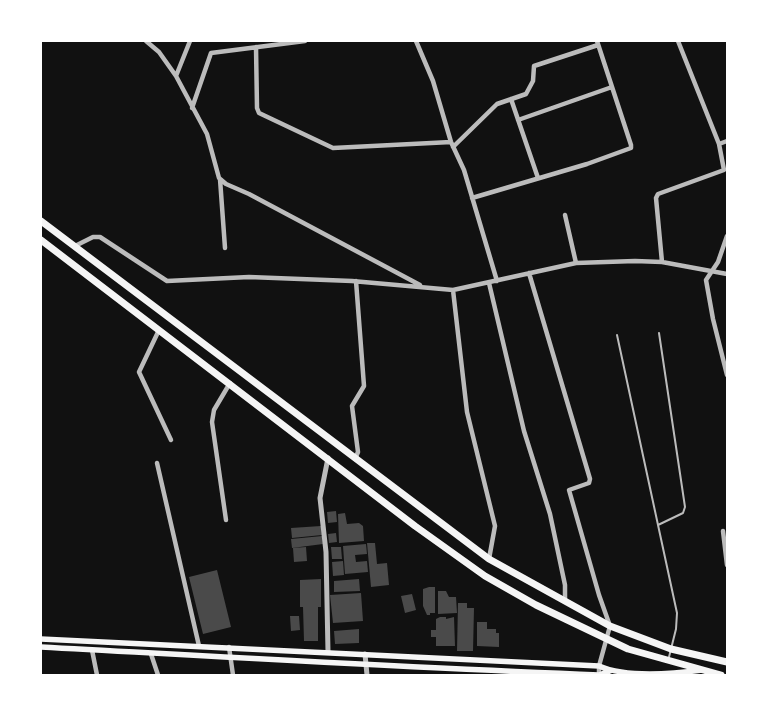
<!DOCTYPE html>
<style>
body{margin:0}
#map{position:relative;width:768px;height:716px;overflow:hidden;background:#111;font-family:"Fira Sans",sans-serif}
canvas{display:block}
.frame{position:absolute;inset:0;border:42px solid #fff;pointer-events:none}
</style>
<div id="map">
<canvas width="768" height="716"></canvas>
<div class="frame"></div>
</div>
<script>
const c = document.querySelector('canvas').getContext('2d');
c.lineJoin = 'round';
function paint(path, color) {
  c.fillStyle = color;
  c.fill(path, 'evenodd');
}
function strokePath(path, color, width, dash) {
  c.strokeStyle = color;
  c.lineWidth = width;
  c.lineCap = dash ? 'butt' : 'round';
  c.setLineDash(dash || []);
  c.stroke(path);
}
paint(new Path2D(`
 M336 511 337 522 328 523 327 512Z
 M345 513 347 524 359 523 363 526 364 541 339 543 338 514Z
 M321 526 322 535 292 538 291 528Z
 M336 533 337 542 329 543 328 534Z
 M322 536 323 544 292 548 291 539Z
 M367 543H375L377 564 387 563 389 585 371 587Z
 M366 544 367 554 355 555 356 562 367 561 368 572 345 574 343 546Z
 M306 547 307 561 294 562 293 548Z
 M331 547H341L342 559H332Z
 M343 561 344 575 333 576 332 562Z
 M217 570 231 627 203 634 189 577Z
 M321 579V607H318V641H304L303 607H300V580Z
 M359 579 360 591 334 592V581Z
 M429 587H435V613H430V615H427L423 606V589Z
 M438 591H446L449 597H456L457 613 438 614Z
 M361 593 363 621 333 623 330 595Z
 M412 594 416 610 405 613 401 596Z
 M458 603H467V608H474L473 651H457Z
 M290 616H299L300 630 291 631Z
 M440 617H446V619L454 617 455 646H436V637H431V630H436V619Z
 M477 622H487V629H496V633H499V647L477 646Z
 M359 629V643L335 644 334 631Z`), '#4a4a4a');
strokePath(new Path2D(`
 M617 335 677 613 676 629 669 657
 M658 525 683 513 685 507 659 333`), '#bcbcbc', 2);
strokePath(new Path2D(`
 M146 41 159 52 176 76 207 134 219 178 226 184 249 194 420 285
 M416 41 433 81 451 142 464 170 497 281
 M256 47 257 108 259 113 333 148 451 142
 M176 76 190 41
 M511 99 538 178
 M192 108 211 53 305 41
 M518 120 612 87
 M719 144 727 141
 M453 147 497 104 526 94 533 81 534 66 598 45
 M220 179 225 248
 M472 198 587 164 631 148V145L597 41
 M565 215 576 263
 M727 236 718 262 706 280 713 319 727 375
 M75 246 93 237H100L167 281 249 277 352 281 453 290 576 263 635 261 662 262 727 274
 M662 262 656 198 658 194 724 170 719 144 678 41
 M529 273 590 479 589 483 569 490 599 595 610 626 599 666V675
 M489 283 524 431 550 514 565 585V601
 M453 290 467 412 495 526 489 559
 M159 330 139 372 171 440
 M355 459 358 452 352 406 364 386 356 281
 M157 463 199 646
 M226 520 212 422 214 410 230 383
 M723 531 727 565
 M229 647 233 675
 M92 650 97 675
 M151 654 158 675`), '#bcbcbc', 4.5);
strokePath(new Path2D(`
 M328 458 320 498 326 552 328 652
 M365 654 367 675`), '#bcbcbc', 5);
strokePath(new Path2D(`
 M41 639 599 666C627 678 672 674 702 670
 M41 647C227 657 413 668 599 675L610 671`), '#f5f5f5', 5.5);
strokePath(new Path2D(`
 M41 221 489 559 610 626 671 649 727 662
 M41 240 415 526 485 576 536 605 628 649 721 675`), '#f5f5f5', 7);
</script>
